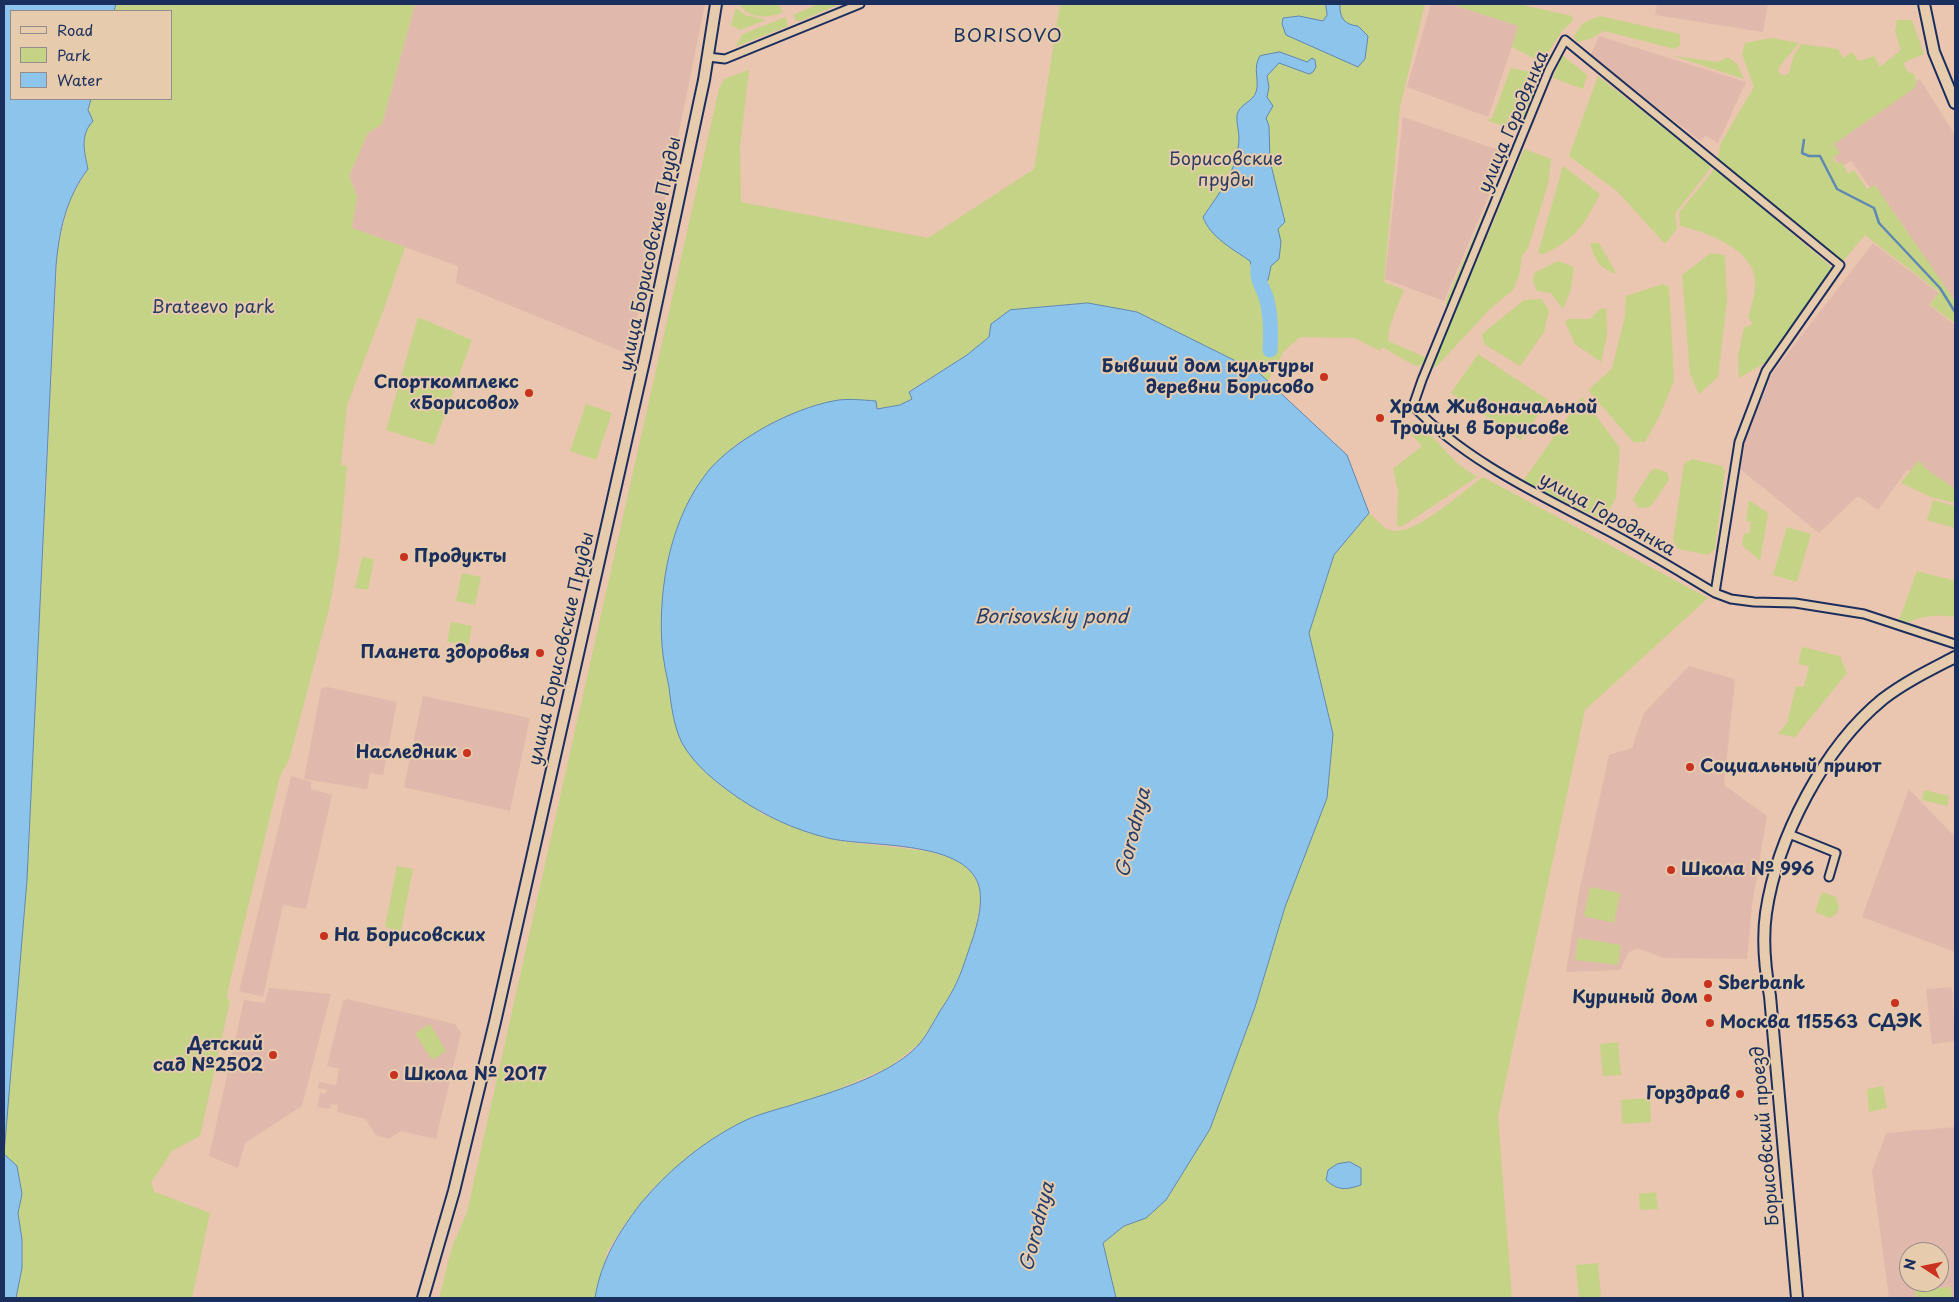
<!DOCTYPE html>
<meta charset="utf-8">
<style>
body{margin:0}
#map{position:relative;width:1959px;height:1302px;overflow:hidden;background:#eac5af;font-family:"Playpen Sans",sans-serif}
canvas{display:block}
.frame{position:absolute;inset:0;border:5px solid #1b2f5e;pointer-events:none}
.legend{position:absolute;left:10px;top:10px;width:162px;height:90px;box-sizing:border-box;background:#e6cbad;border:1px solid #958d8d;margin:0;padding:6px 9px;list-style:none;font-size:15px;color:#1b2f5e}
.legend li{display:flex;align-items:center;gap:10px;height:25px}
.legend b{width:25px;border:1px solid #958d8d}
.north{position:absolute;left:1899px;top:1242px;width:50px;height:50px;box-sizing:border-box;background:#e6cbad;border:1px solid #958d8d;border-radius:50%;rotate:281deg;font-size:14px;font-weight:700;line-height:20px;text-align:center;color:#1b2f5e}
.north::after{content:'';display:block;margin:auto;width:18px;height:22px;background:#c8321e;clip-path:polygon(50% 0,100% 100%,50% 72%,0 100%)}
</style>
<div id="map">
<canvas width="1959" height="1302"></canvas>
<div class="frame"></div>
<ul class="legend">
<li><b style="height:6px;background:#e6cbad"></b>Road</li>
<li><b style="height:14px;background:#c5d386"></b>Park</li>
<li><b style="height:14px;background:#8dc4eb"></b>Water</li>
</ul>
<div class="north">N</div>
</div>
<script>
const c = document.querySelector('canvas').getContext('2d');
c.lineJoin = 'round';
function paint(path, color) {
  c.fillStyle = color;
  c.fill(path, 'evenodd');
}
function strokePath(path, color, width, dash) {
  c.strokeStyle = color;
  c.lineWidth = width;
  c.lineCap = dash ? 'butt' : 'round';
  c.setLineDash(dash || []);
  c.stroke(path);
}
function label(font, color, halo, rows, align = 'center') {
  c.font = font + ' "Playpen Sans",sans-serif';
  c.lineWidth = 4;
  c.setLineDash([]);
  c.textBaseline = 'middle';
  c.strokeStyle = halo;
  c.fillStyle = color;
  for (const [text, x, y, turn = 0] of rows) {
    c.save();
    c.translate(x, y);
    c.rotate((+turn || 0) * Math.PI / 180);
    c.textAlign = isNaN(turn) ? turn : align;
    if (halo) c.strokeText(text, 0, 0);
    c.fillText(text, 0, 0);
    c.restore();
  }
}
paint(new Path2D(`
 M415 4H705L669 181 628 354 456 283 458 266 351 228 357 196 349 176 368 133 382 124Z
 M1431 4H1451L1519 26 1488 117 1407 87Z
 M1657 4H1768L1763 32 1655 15Z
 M1599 36 1746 82 1718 143 1705 135 1701 141 1590 57Z
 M1920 79 1955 135V306L1851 161 1841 167 1823 142Z
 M1403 117 1507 153 1444 301 1385 279Z
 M1873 243 1939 293 1929 305 1955 325V499L1907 470 1878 510 1858 496 1819 533 1740 469 1744 443 1771 375Z
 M1689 666 1735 679 1724 785 1767 816 1752 905 1747 959 1664 958 1637 948 1628 953 1620 970 1566 972 1579 892 1609 755 1632 748 1644 713Z
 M327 687 397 702 383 775 370 773 367 789 304 779 321 689Z
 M423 696 530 718 510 811 404 787Z
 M291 776 311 782V789L332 795 306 909 283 905 263 997 239 991Z
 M1909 789 1955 837V952L1862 917Z
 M1952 987 1955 1041 1932 1044 1926 989Z
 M269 988 331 994 302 1106 245 1143 238 1168 209 1156 244 1000 265 1003Z
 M347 999 455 1024 461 1033 436 1139 401 1131 389 1139 376 1135 365 1119 337 1112 338 1105 331 1104 330 1109 317 1107 320 1093 325 1094 327 1090 318 1088 319 1082 336 1085 339 1069 327 1066 343 1001Z
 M1955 1127V1298H1889L1872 1171 1886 1133ZM1909 1252H1939V1282H1909Z`), '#e1b9ac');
paint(new Path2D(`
 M116 4H415L382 124 368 133 349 176 357 196 352 228 405 247 384 309 347 405 341 465 347 466 339 554 329 609 289 760 280 776 230 981 227 998 230 1001 200 1136 172 1151 151 1183 155 1192 210 1213 192 1298H16L22 1268V1240L18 1213 22 1194 20 1177 4 1154 27 880 58 244 70 200 88 169 83 142 91 99H171V11H114Z
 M739 4H778L783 12C768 19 749 19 739 4Z
 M818 4H840L800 21H797L793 15Z
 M1060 4H1425L1400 107 1384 282 1404 290 1390 325 1388 341 1427 358 1426 363 1416 366 1382 347 1380 351 1355 338 1300 337 1284 351 1268 381 1258 372 1137 312 1113 308 989 337 967 355 909 391 912 399 900 405 876 409V401L837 400 807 408 735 445 691 498 676 530 667 567 662 645 672 706 681 741 762 814 825 838 847 842 927 851 958 860 970 870 978 884 981 896 975 933 957 984 920 1043 889 1067 834 1091 655 1186 624 1225 607 1252 595 1298H439L452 1247 467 1212 719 89 724 79 749 70 740 147 741 202 928 238 1034 169Z
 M1451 4H1518L1572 16 1573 21 1562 31 1543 60 1533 58 1512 47 1518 26Z
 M736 8 745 15 766 20 740 30 731 25Z
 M1600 16 1680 34V45L1675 49 1604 31 1590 39 1577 42 1574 36 1583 23Z
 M786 17 788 26 735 47 743 34Z
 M1897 20H1912L1924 54 1903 63 1908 72 1914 74 1917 83 1914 85 1916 87 1834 144 1840 153 1833 158 1837 164 1841 161 1848 174 1854 170 1867 189 1875 185 1955 301V323L1930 305 1939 292 1865 235 1843 261 1717 161 1721 143 1754 87 1742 54 1745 43 1771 38 1799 43 1779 67 1778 72 1784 76 1789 73 1794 55 1801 44 1838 49 1843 58 1852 52 1859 61 1874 56 1880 67 1901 50 1895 31Z
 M1562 55 1587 75 1583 89 1553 78Z
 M1674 56 1718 62 1728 57 1737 64 1744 79Z
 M1511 68 1531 72 1538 79 1526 118 1511 112 1505 127 1487 120 1492 118Z
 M1598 76 1712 166 1675 214 1677 229 1665 244 1617 191 1569 156Z
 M1524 149 1551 159 1548 184 1528 248 1522 256 1519 276 1513 290 1490 309 1437 366 1432 368Z
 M1563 166 1600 194C1583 226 1578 237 1544 254L1538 253Z
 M1715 168 1834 269 1765 363 1739 378 1738 356 1744 328 1753 324 1748 317C1752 305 1756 291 1755 279 1752 249 1705 231 1680 226L1679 213Z
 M1494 190 1497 192 1449 308 1446 305V301Z
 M1590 243H1599L1617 274C1598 267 1596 262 1590 243Z
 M1711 253 1725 255 1727 301 1718 377 1699 394 1690 374 1682 275Z
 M1558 261 1574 267 1571 289 1563 309 1551 293 1537 291 1533 281 1534 273Z
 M1663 284 1669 287 1674 381 1660 415 1645 442H1633L1588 390 1612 369 1625 316 1626 296Z
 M1541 299 1549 310 1544 332 1520 366 1484 344 1482 334 1524 300Z
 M1606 308 1607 335 1601 362 1575 344 1565 322 1568 319H1590L1600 309Z
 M418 317 472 340 434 445 386 430Z
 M1478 354 1548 400 1521 440 1451 393Z
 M1582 397 1620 448 1616 497 1604 521 1523 481Z
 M586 404 612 413 596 460 570 451Z
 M1408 422 1422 426 1458 464 1477 477 1401 527 1397 525 1398 491 1393 469 1422 446 1405 428Z
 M1692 459 1722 466 1725 471 1715 549 1708 555 1678 549 1673 540 1684 464Z
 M1919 460C1925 471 1944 480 1955 489V503L1931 497 1901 483Z
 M1655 468 1668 473 1669 480 1650 507 1638 508 1633 499 1650 472Z
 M1483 477 1708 598 1585 710 1498 1117 1512 1298H1116L1103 1243 1124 1226 1146 1218 1166 1200 1210 1129 1255 1007 1333 734 1309 633 1334 555 1369 513C1375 518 1383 528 1390 530 1412 539 1464 490 1483 477Z
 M1749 500 1768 513 1760 561 1742 545 1744 533 1749 534 1751 522 1746 521Z
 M1933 500 1955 506V528L1927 520Z
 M1787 527 1811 534 1797 582 1773 575Z
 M362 557 374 559 368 590 355 588Z
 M1917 571 1955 581V617C1937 614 1922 616 1905 623L1899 620Z
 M462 573 481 577 475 605 456 601Z
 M451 622 472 626 468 646 447 642Z
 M1802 647 1840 656 1847 673 1795 737 1778 734 1787 723 1796 686 1804 687 1809 666 1798 664Z
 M1924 790 1949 796 1947 806 1922 800Z
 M397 866 413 869 401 931 385 927Z
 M1590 887 1620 893 1614 923 1584 916Z
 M1822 892 1836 897 1839 907 1837 913 1830 918 1815 912Z
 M1578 938 1621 945 1618 965 1575 960Z
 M430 1024 446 1051 432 1060 415 1033Z
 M1618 1042 1621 1075 1603 1076 1600 1044Z
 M1883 1086 1887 1108 1869 1112 1867 1089Z
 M1650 1098 1651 1122 1622 1124 1621 1100Z
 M1656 1192 1658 1209 1640 1210 1639 1194Z
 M1598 1263 1601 1298H1579L1576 1265Z
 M1951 1287 1952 1298H1916L1915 1290Z`), '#c5d386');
const water = new Path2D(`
 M4 4H116L114 11H11V99H91L88 110 93 121C80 135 84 151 88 169 66 198 59 231 56 266L27 880 4 1154 17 1166 22 1194 18 1213 22 1240V1268L16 1298H4Z
 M1326 4H1340C1339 18 1345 25 1358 26L1368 36 1365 59 1358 67 1286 35 1282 24 1283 18 1299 16 1323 21 1327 15Z
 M1280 52 1307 62 1312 58 1315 60 1316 67 1313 72 1309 74 1279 63 1267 76 1269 87 1267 97 1273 106 1266 118 1269 126 1270 161 1285 222 1278 229 1281 242 1279 259 1271 266 1268 280 1257 287 1250 261C1233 249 1210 237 1203 217 1220 192 1238 170 1239 138 1239 131 1236 122 1237 115 1239 104 1253 102 1256 92 1260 80 1252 68 1260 56Z
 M1088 303 1137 312 1258 372 1347 455 1369 513 1334 555 1309 633 1333 734 1327 798 1285 907 1255 1007 1210 1129 1166 1200 1146 1218 1124 1226 1103 1243 1116 1298H595C601 1261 618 1233 641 1203 669 1170 701 1143 740 1123 759 1113 781 1109 801 1102 839 1090 895 1073 921 1042 928 1033 934 1021 940 1011 951 995 959 980 965 961 972 940 983 914 980 891 972 838 867 848 828 838 795 830 765 816 737 797 716 782 695 766 682 743 674 727 671 705 669 687 666 673 663 659 662 645 658 586 671 515 710 469 737 438 792 409 833 401 847 398 862 400 876 401L877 409 900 405 912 399 909 392 967 355 989 337 991 324 1010 310Z
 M1350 1162 1361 1168V1185C1346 1190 1338 1191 1326 1180L1328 1170 1337 1164Z`);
paint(water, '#8dc4eb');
strokePath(water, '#5f88b3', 1);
strokePath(new Path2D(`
 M1804 140 1802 153 1809 156H1820L1837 189 1874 208 1879 223 1940 288 1955 312`), '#5f88b3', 2.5);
strokePath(new Path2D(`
 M1258 266C1256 278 1262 286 1266 297 1271 313 1271 333 1270 350`), '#8dc4eb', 15);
const street = new Path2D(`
 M708 57 725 59 860 4
 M1715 593 1739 442 1766 371 1840 265 1565 40 1549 70 1422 380 1413 406C1466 461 1536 493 1602 528 1641 548 1678 571 1715 593L1731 599 1754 602 1795 603 1864 614 1955 644
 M1789 834 1836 853 1829 877`);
const secondary = new Path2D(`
 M1924 4 1934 52 1955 103
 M423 1298 454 1191 495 1022 645 357 704 80 716 4
 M1797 1298 1770 996C1765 969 1762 941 1766 913 1777 838 1824 747 1883 699 1905 682 1930 670 1955 657`);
strokePath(street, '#1b2f5e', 11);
strokePath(secondary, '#1b2f5e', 14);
strokePath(street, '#e6cbad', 7);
strokePath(secondary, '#e6cbad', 10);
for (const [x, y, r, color] of [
 [1324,377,5,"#c8321e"],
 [529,393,5,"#c8321e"],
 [1380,418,5,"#c8321e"],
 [404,557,5,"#c8321e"],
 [540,653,5,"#c8321e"],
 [467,753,5,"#c8321e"],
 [1690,767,5,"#c8321e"],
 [1671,870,5,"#c8321e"],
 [324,936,5,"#c8321e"],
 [1708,984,5,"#c8321e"],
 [1708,998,5,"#c8321e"],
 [1895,1003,5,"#c8321e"],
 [1710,1023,5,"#c8321e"],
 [273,1055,5,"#c8321e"],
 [394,1075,5,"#c8321e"],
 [1740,1094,5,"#c8321e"]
]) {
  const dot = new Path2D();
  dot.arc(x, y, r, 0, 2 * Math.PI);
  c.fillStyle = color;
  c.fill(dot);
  strokePath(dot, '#e6cbad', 2);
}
label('18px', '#1b2f5e', '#e6cbad', [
 ["улица Городянка",1514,122,-67],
 ["улица Борисовские Пруды",651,254,-78],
 ["улица Городянка",1607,515,29],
 ["улица Борисовские Пруды",562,649,-77],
 ["Борисовский проезд",1766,1136,-95]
]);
label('18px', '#2c3f62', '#e6cbad', [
 ["Борисовские",1226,160],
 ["пруды",1226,181],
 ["Brateevo park",213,308]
]);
label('bold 18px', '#1b2f5e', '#e6cbad', [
 ["Бывший дом культуры",1314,367,"right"],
 ["деревни Борисово",1314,388,"right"],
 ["Спорткомплекс",519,383,"right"],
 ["«Борисово»",519,404,"right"],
 ["Храм Живоначальной",1390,408],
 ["Троицы в Борисове",1390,429],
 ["Продукты",414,557],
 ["Планета здоровья",530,653,"right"],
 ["Наследник",457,753,"right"],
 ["Социальный приют",1700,767],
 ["Школа № 996",1681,870],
 ["На Борисовских",334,936],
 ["Sberbank",1718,984],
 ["Куриный дом",1698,998,"right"],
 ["СДЭК",1895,1022,"center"],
 ["Москва 115563",1720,1023],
 ["Детский",263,1045,"right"],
 ["сад №2502",263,1066,"right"],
 ["Школа № 2017",404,1075],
 ["Горздрав",1730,1094,"right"]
], 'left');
c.letterSpacing = '1px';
label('19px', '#1b2f5e', '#e6cbad', [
 ["BORISOVO",1008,37]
]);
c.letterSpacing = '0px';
label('italic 19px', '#263e6c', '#e6cbad', [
 ["Borisovskiy pond",1051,618],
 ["Gorodnya",1134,833,-76],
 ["Gorodnya",1038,1227,-76]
]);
</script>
